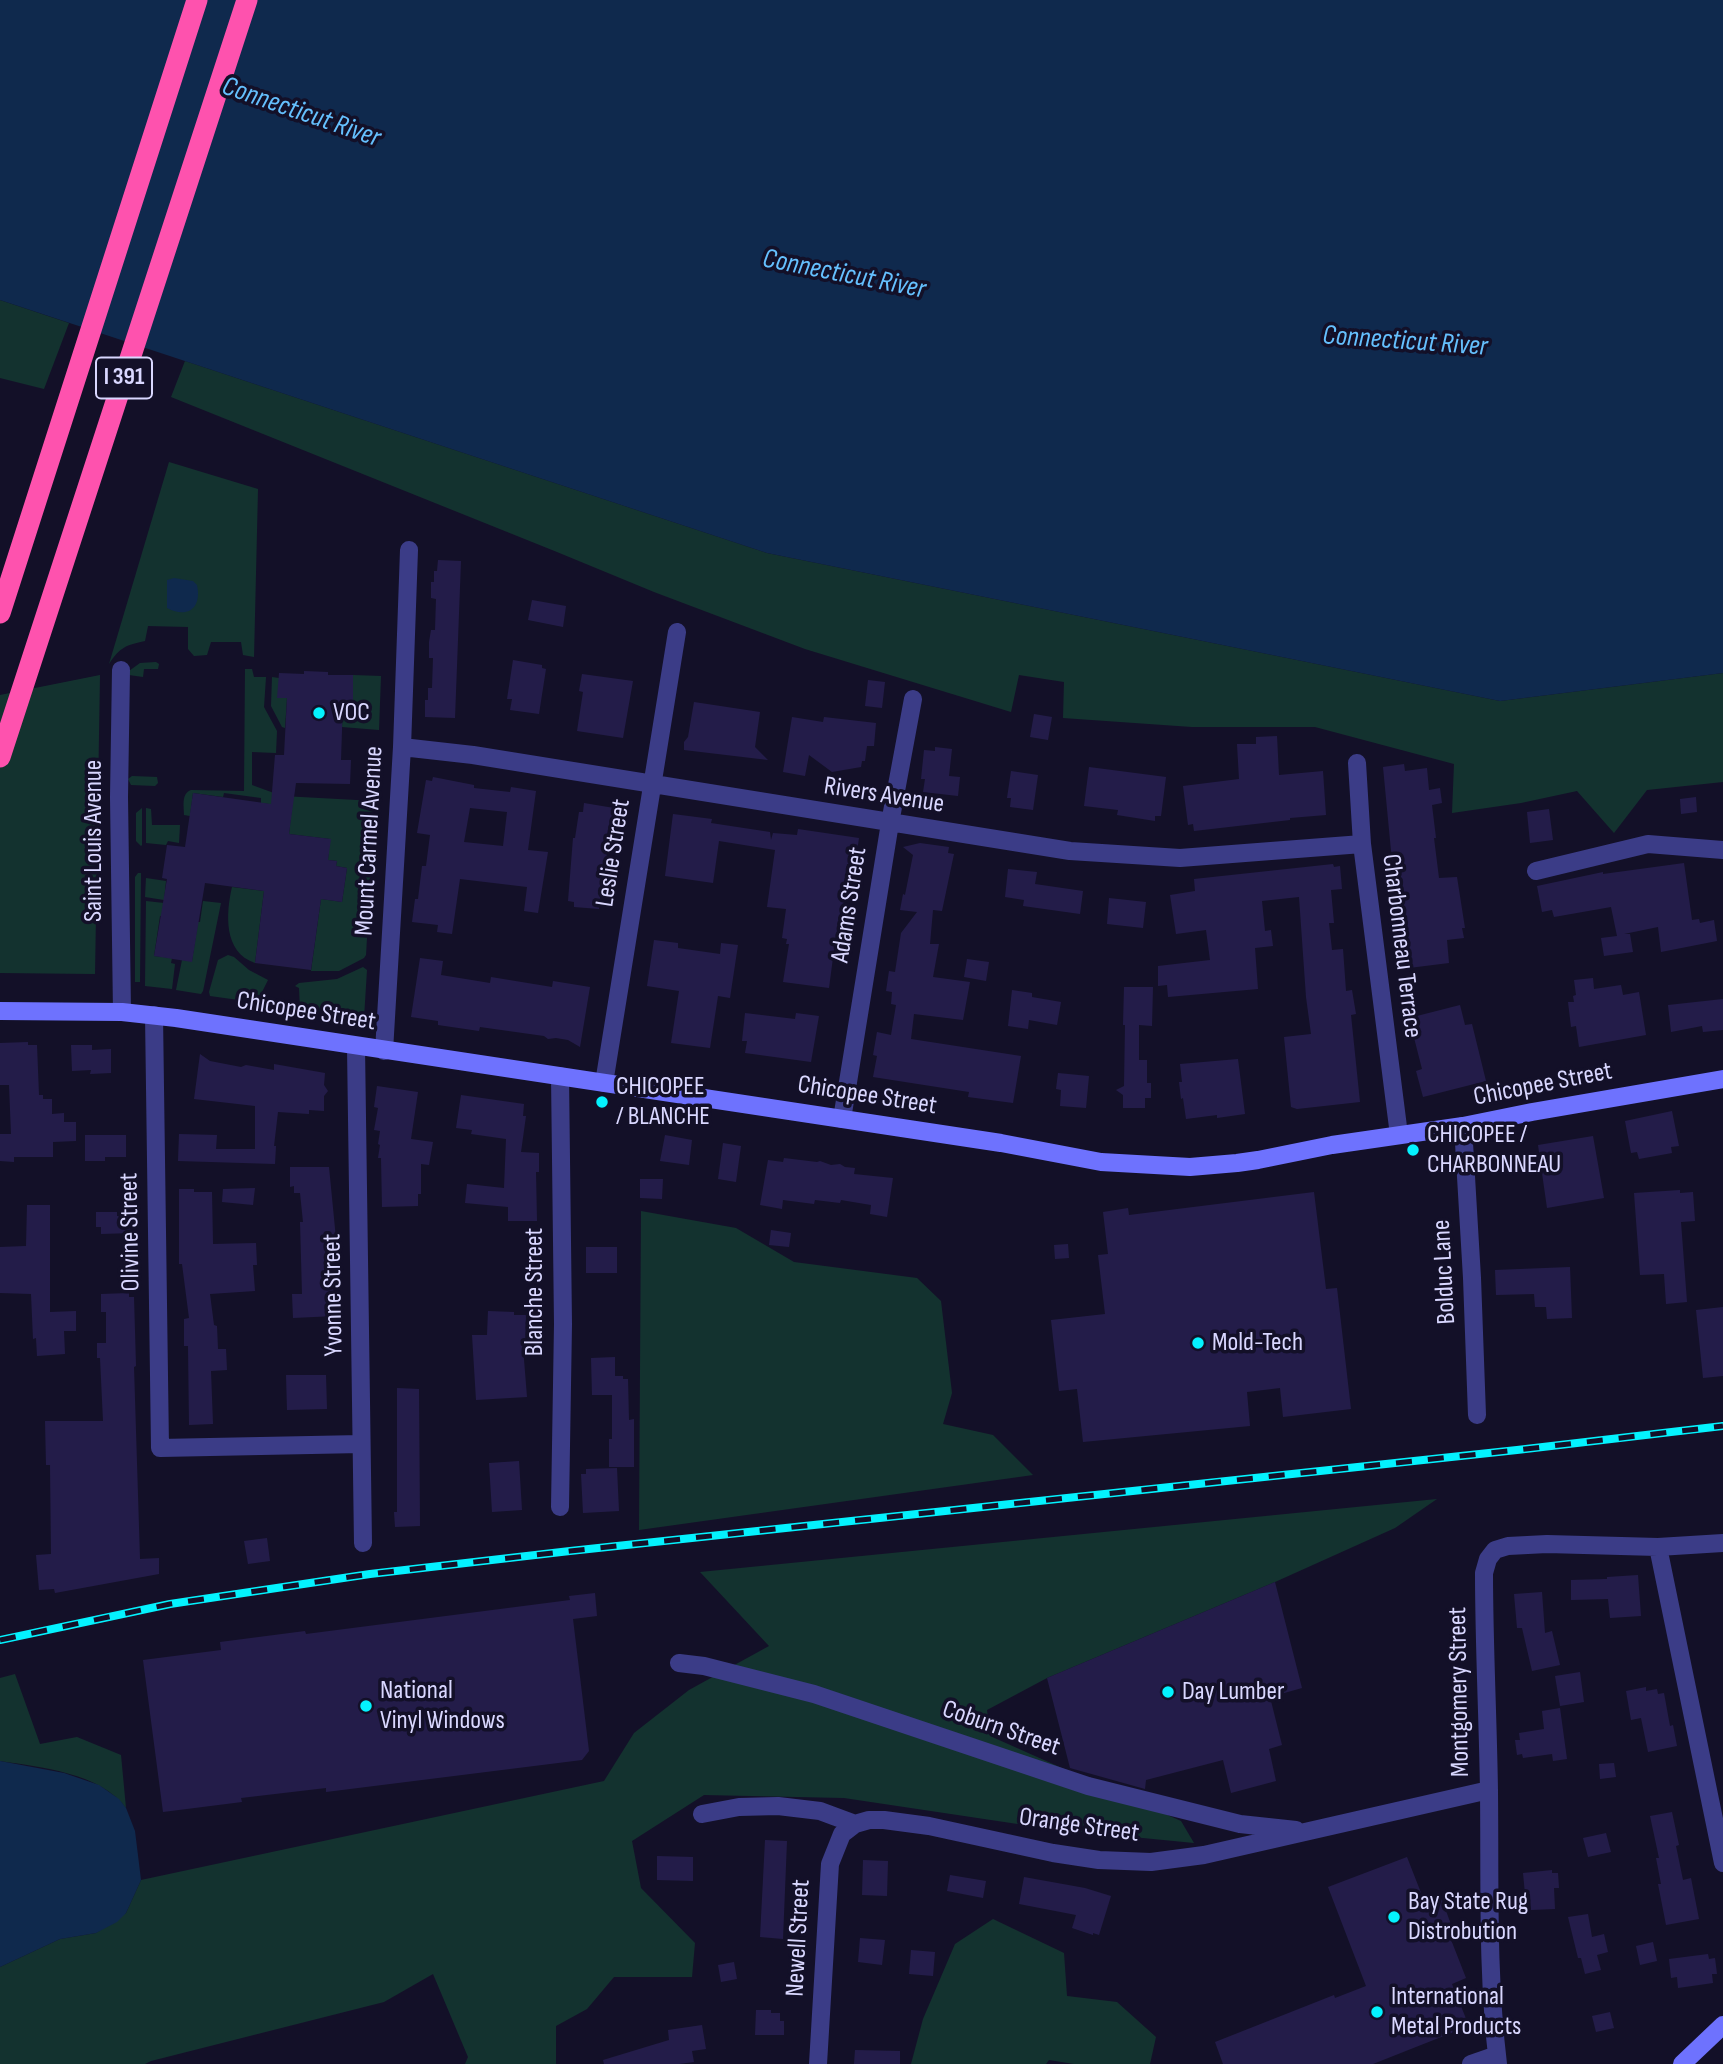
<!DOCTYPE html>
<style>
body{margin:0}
canvas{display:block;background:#131028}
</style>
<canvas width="1723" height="2064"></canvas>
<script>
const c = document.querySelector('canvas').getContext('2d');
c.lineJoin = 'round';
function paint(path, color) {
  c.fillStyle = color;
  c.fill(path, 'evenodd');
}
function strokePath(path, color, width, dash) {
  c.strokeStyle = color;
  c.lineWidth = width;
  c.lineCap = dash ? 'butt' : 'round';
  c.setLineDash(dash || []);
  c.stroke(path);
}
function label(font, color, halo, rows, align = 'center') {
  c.font = font + ' "Sofia Sans Condensed",sans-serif';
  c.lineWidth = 7;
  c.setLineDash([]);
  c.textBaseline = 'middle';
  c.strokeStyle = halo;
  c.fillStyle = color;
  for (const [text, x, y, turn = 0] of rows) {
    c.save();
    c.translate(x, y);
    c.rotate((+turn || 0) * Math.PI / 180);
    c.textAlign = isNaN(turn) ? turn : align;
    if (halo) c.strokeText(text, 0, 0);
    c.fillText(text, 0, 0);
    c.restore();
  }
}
paint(new Path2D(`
 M0 300 69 323 44 389 0 378Z
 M185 361 767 553 1500 701 1723 673V782L1647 790 1614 833 1577 791 1521 803 1452 813 1454 764 1315 727H1192L1063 718 1064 682 1019 675 1011 712 805 649 654 592 557 552 171 397Z
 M169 462 258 489 254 657 243 655 241 642H211L207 655 194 656 188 649V627L148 626 145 641C126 645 120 647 109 664Z
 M156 662 159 664 158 669H144L143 677 129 675V671L140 663Z
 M245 669H252L254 677H266L264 707 277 731 276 753 252 752V785L282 796 375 801 366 955 364 958 339 971H311L321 899 342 902 347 868 336 866 337 861 328 860 330 839 289 834 292 807 261 803V798L224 793 223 797 193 793 190 816 184 815C184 806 181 794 191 790L244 791Z
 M100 675 95 974 0 973V695Z
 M353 675 381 676 379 730 342 727 343 700H353Z
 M272 677 279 678 287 698 285 728 282 727 271 706Z
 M132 776 157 777 158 783 155 786 131 785 128 779Z
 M142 808V845L141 846 136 841V813Z
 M146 808 151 809 152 825H180L179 843 168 841 166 845 146 843Z
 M138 873H141L140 982H135V877Z
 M146 878 166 881 164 900 145 897Z
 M232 887 264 891 255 963C223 952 226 913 232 887Z
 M146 901 164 903 162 916H160L154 956 172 958 171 963 175 964 172 989 145 986Z
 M203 901 221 903 203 991 201 994 176 990 182 960 192 961 198 922H200Z
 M228 955 234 957 249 970 268 980 262 992 260 1003 210 996 209 992 218 960Z
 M363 967 367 970 364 1018 300 1009 299 988 295 986 299 983 337 979Z
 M641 1211 736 1228 794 1262 917 1278 941 1301 952 1393 943 1424 993 1435 1033 1475 639 1530Z
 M1437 1499 1395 1528 1275 1582 1047 1678 987 1710 990 1736 1181 1821 1194 1843 1051 1829 844 1798 704 1795 632 1841 641 1888 695 1943 692 1977H614L587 2009 556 2026V2064H465L468 2057 433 1974 384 2002 151 2061 145 2064H0V1967L60 1939 96 1933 126 1913 141 1880 604 1781 634 1733 689 1690 769 1646 700 1572Z
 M15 1674 40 1744 77 1737 121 1755 126 1808C101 1773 40 1767 0 1761V1678Z
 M993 1919 1064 1953 1067 1996 1117 2002 1156 2037 1150 2064H1074L1049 2060 1046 2064H911L923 2019 955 1944Z`), '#13322f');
paint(new Path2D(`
 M0 0H1723V673L1500 701 767 553 0 300Z
 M174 578 193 581 197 585C202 608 188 619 167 608V580Z
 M0 1761 64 1773 99 1785 119 1799 126 1808 135 1831 141 1880 126 1913 117 1922 96 1933 60 1939 0 1967Z`), '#0f294d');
paint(new Path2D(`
 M438 560 461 561 455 718 425 717V700H428V688H432L433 658H429V642L431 630H435L436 599 431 598V582H434V571H437Z
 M532 600 566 606 563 627 528 620Z
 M513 660 542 665V668L546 669 539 714 510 710 512 699H507Z
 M304 671 328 672V675H353V700H343L341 760H351L350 784 296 783 289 834 331 839 328 860 337 861 336 866 347 868 342 902 321 899 311 970 255 963 264 891 205 883 192 962 154 956 167 879 162 878 167 845 185 847 193 793 271 804 275 755H284L287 698H277L279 673 304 674Z
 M582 674 633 681 623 738 577 731 583 692 579 691Z
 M868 680 885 682 882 708 865 706Z
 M694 702 760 712 755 747 768 760 684 750V742L688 737Z
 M1034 714 1052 717 1048 740 1030 737Z
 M792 717 823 722 824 717 876 723 874 746H867L865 761H862L861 767 832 772 809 755 805 776 783 772Z
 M1277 736 1279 775 1323 771 1326 815 1290 818V820L1194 831 1193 824 1188 825 1183 786 1239 779 1237 744H1256V737Z
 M935 747 952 749 949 776 960 777 958 796 923 792 925 779H921L924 750 935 751Z
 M1404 764 1405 771 1427 768 1429 790 1440 788 1442 803 1432 805 1436 838H1434L1439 878 1457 877 1465 928H1462L1464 938 1447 940 1449 963 1401 969 1390 861H1392L1383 767Z
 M1089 767 1166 777 1161 816H1155V821L1117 815 1118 810 1084 806Z
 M1011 771 1038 775 1033 810 1010 807 1011 798H1007Z
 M433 777 474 785V788L510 792 511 787 536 791 528 850 548 852 538 913 524 911 527 887 460 879 452 934 437 932 438 925 412 922 415 899H418L422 866H426L430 835 417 833 426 780 432 781ZM470 808 507 812 503 846 464 842Z
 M1696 797 1697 812 1681 814 1680 799Z
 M584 803 614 808 605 867H603L599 909 574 907V902L568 901 573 838H575L579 812H583Z
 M1549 809 1553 840 1530 843 1527 812Z
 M673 814 712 819 711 823 770 832 771 840 773 833 797 835 798 829 859 838 855 865 847 864 843 893H847L843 921 846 922 843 951 834 950 829 988 783 982 789 944H786L787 939 782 938 786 909 767 907 775 850 719 841 713 883 665 876Z
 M920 843 949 847 948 853 954 854 942 911 933 910 930 944H939L933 977 970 982 963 1020 914 1014 911 1039 1021 1056 1013 1103 968 1097 969 1092 873 1077 877 1056 873 1055 877 1032 891 1035 896 1005 891 1004 892 992 886 991 889 971 895 972 901 933 917 912 900 910 903 894 905 895 913 855 903 847Z
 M1684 863 1692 920 1699 919 1700 923 1714 920 1717 941 1661 952 1658 927 1624 934H1630L1633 952 1604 956 1601 938 1617 936 1611 907 1554 917 1552 910 1542 912 1537 886 1603 872V874Z
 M1333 864 1334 867 1340 866 1342 889 1331 890 1334 923H1329L1332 950 1343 949 1346 991 1352 990 1356 1014 1351 1015 1360 1102 1297 1109 1291 1107 1284 1037 1311 1034 1306 997 1299 897 1262 901 1265 931 1271 930 1273 946 1255 948 1258 989 1168 997 1167 985 1158 986V966L1210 960 1206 930 1176 934 1170 895 1195 891 1194 879Z
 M1008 869 1037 872 1035 884 1083 891 1080 914 1023 906 1024 900 1005 897Z
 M1109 898 1146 902 1143 928 1107 924Z
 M654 940 678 943V948L720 954 721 943 738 945 730 998 718 996 710 1048 671 1043 679 991 647 986Z
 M420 958 443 961 441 975 490 983 491 977 552 987 553 981 590 987 580 1047 568 1040 556 1038 548 1039 544 1036 480 1027 479 1031 438 1025V1021L411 1017Z
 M967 959 989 962 986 981 964 977Z
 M1593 978 1594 989 1621 985 1623 995 1639 992 1646 1035 1579 1047 1576 1026 1571 1027 1568 1002H1574L1573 996 1576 995 1574 980Z
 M1124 987H1153L1152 1026 1139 1025V1060H1147V1083H1151V1098H1145V1108H1123V1095L1116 1090 1124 1086 1125 1025H1123Z
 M1012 990 1032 993V997L1061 1002 1057 1025 1029 1020 1028 1029 1008 1026Z
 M1723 999V1030L1703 1032 1702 1026 1671 1032 1668 1005Z
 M1460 1005 1465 1025 1472 1024 1486 1081 1423 1097 1416 1071 1422 1069 1409 1018Z
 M745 1013 795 1019 796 1013 819 1016 811 1062 745 1053 747 1041H742Z
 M28 1042V1045H37L39 1095H43V1099H52V1114L64 1113V1122H76V1141L53 1142V1157H14V1162L0 1161V1134H11L9 1085H0V1043Z
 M71 1045H92V1050L111 1049V1073L90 1074 91 1070 72 1071Z
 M200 1054 210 1061 241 1067 246 1065 274 1070V1064L325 1073 324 1085 328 1091 324 1096V1111L309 1110V1114L278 1112 274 1146H276L275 1164 178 1161 179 1134 217 1135 216 1149H255V1106L194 1099Z
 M1238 1059 1245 1114 1217 1118V1115L1186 1119 1183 1098 1181 1099 1179 1082H1182L1180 1064Z
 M1058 1073 1089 1076 1086 1108 1060 1106 1061 1090 1056 1089Z
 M377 1086 418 1092 411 1139 433 1142 429 1165 421 1164V1194H418V1206L382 1207 381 1158H378L380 1145 378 1144 380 1131 374 1130 378 1108 374 1107Z
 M461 1095 524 1104 523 1116H526L521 1152 539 1153V1172H536L537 1221H508V1207L465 1203 467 1184 504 1188 506 1139 471 1134 472 1130 456 1128Z
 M1672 1111 1679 1146 1671 1147 1672 1153 1639 1159 1637 1152 1631 1153 1625 1121Z
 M85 1135H126V1157H105V1161H85Z
 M665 1135 692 1140 689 1165 660 1161Z
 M1593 1136 1604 1198 1547 1208 1538 1145Z
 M723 1143 741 1146 736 1182 718 1179Z
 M784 1158 817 1162 820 1161 831 1165 840 1164 845 1167 855 1168 854 1174 893 1178 887 1217 870 1214 871 1205 841 1200 840 1203 815 1200 814 1204 783 1200 782 1209 760 1205 768 1160 783 1162Z
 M290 1167H329L337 1249V1267H333V1273L335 1316 293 1318 292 1294H302L300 1222H303L300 1193H294V1186L290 1187Z
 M640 1179H663L662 1199 640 1198Z
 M255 1188 253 1205 222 1202 223 1189Z
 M179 1189H194V1192H212L213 1244 256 1243 257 1265H253L255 1291 210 1294 214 1325 217 1326 218 1349H226L227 1370 211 1371 213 1424 189 1425 188 1346H184V1319L189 1318 182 1264H179Z
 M1680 1190V1193L1693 1192 1695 1221 1681 1222 1687 1302 1666 1304 1664 1274 1640 1275 1634 1193Z
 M1314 1192 1326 1289 1337 1288 1351 1409 1283 1417 1280 1388 1247 1392 1250 1426 1083 1442 1077 1389 1059 1391 1051 1320 1105 1314 1098 1255 1108 1254 1103 1212 1128 1208 1129 1215Z
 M27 1205H50V1312L76 1311V1331H64L65 1354 37 1356 36 1338 33 1339 31 1294 0 1293V1247L26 1246Z
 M96 1212H117V1216L132 1215 133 1233 101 1234V1227H96Z
 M771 1230 791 1233 789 1247 769 1245Z
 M1068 1244 1069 1258 1055 1259 1054 1245Z
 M586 1247H617V1273H586Z
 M1570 1267 1572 1318 1547 1319 1546 1307H1535L1534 1294 1496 1295 1495 1270Z
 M129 1293V1297H134L136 1366 134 1367 140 1559 159 1558V1574L55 1593 54 1589 39 1590 36 1555 51 1554 50 1465H46L45 1421H103L100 1358H97V1343H106V1312H101V1294Z
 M1723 1307V1376L1703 1378 1696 1310Z
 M488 1311 514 1312V1315H526L525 1347H523L527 1397 476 1400 472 1335H487Z
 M615 1357V1376H623V1379H628L629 1420 634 1419V1467H609V1439H612V1395H592L591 1358Z
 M286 1375H326L327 1409 287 1410Z
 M397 1388 419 1389 420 1526 395 1527 394 1512H397Z
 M519 1461 522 1510 492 1512 489 1463Z
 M617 1468 619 1511 583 1513 581 1474H586V1469Z
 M267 1538 270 1561 248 1564 244 1541Z
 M1638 1575 1641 1616 1610 1618 1608 1599 1571 1600V1580L1607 1579V1577Z
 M1275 1582 1302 1688 1270 1697 1282 1745 1269 1749 1276 1781 1231 1793 1223 1760 1146 1780 1145 1789 1070 1768 1047 1678Z
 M1542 1592 1545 1633 1552 1631 1560 1665 1532 1671 1522 1628H1517L1514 1594Z
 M595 1593 597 1616 573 1619 589 1751 582 1760 326 1792V1788L241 1798 242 1802 163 1812 143 1660 221 1650 220 1642 305 1631 306 1634 570 1600 569 1596Z
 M1580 1672 1584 1702 1560 1706 1555 1676Z
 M1646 1687V1691L1657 1689 1658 1694 1664 1693 1670 1726 1673 1725 1677 1746 1648 1752 1641 1718 1631 1720 1626 1691Z
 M1560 1708 1567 1759 1553 1761 1552 1754 1523 1758 1522 1754 1517 1755 1515 1740H1520L1519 1733 1544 1729 1542 1711Z
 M1614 1763 1616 1777 1600 1779 1599 1764Z
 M1672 1812 1679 1845 1676 1846 1683 1880 1691 1878 1699 1919 1666 1925 1658 1884H1661L1656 1858H1659L1650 1816Z
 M1606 1833 1611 1852 1588 1857 1583 1838Z
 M765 1840 787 1841 783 1939 760 1937Z
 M657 1856 693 1857V1881L657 1880Z
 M1407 1857 1425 1903 1441 1897 1453 1930 1448 1932 1466 1978 1452 1984 1469 2026 1373 2064H1223L1215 2042 1334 1995 1335 1998 1366 1986 1328 1887Z
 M863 1860 888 1861 887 1896 862 1895Z
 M1552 1870V1873H1558L1559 1888H1554L1555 1909 1531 1910 1530 1894H1525L1523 1873Z
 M950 1875 986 1881 983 1898 947 1891Z
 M1024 1877 1085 1888 1111 1896 1099 1935 1093 1933V1935L1072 1928 1076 1915 1019 1904Z
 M1588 1914 1592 1937 1604 1934 1608 1952 1597 1955 1601 1970 1585 1974 1581 1958H1578L1568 1917Z
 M860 1938 885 1940 882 1965 858 1962Z
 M1653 1942 1657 1961 1640 1965 1636 1946Z
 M911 1950 935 1952 933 1976 909 1974Z
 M1708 1954 1709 1959 1715 1958 1717 1974H1712L1713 1983 1678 1988 1677 1977 1671 1978 1669 1959Z
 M734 1962 737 1979 721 1982 718 1965Z
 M756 2010H771V2013H780V2021H784V2035H755Z
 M1610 2012 1614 2028 1596 2032 1592 2016Z
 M702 2025 706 2049 692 2051 694 2062 679 2064H604L603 2060 669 2040 668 2030Z
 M855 2050 900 2051V2064H854Z`), '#231c49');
strokePath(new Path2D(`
 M121 670 119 797 122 1012
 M402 747 473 755 1070 851 1180 858 1362 844
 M1357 763 1362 844 1399 1135
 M1536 871 1648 844 1723 850
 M154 1015 160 1448 361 1444
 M356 1047 363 1543
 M384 1051 402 747 409 550
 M604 1083 677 632
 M842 1119 890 823 913 699
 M1463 1126 1472 1278 1477 1415
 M560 1507 563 1324 560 1076
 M1658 1547 1723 1863
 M679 1663 704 1666 814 1694 1088 1786 1240 1824 1296 1830
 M702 1814 739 1807 778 1806 820 1811 855 1824 869 1820H884L929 1826 1053 1853 1099 1860 1151 1862 1204 1855 1489 1790
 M818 2064 830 1864 842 1834 855 1824
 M1471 2064 1497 2055
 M1498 2064C1487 1974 1490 1883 1489 1792 1488 1719 1484 1646 1484 1573L1488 1559 1495 1550 1508 1546 1547 1544 1658 1547 1723 1543`), '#3b3c87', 18);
strokePath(new Path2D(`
 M0 1011 122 1012 176 1018 1001 1143 1101 1162 1190 1167 1237 1163 1258 1160 1332 1145 1463 1126 1532 1112 1723 1079
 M1682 2064 1723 2025`), '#6e72fe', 18);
strokePath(new Path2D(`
 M0 613 197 0
 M0 757 247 0`), '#fe52ae', 21);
const rail = new Path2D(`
 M0 1640 170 1604 370 1574 570 1551 1517 1450 1723 1426`);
strokePath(rail, '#04f2fe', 8);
strokePath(rail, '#131028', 5, [16]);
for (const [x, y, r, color] of [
 [319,713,7,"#04f2fe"],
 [602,1102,7,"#04f2fe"],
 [1413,1150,7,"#04f2fe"],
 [1198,1343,7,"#04f2fe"],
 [1168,1692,7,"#04f2fe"],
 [366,1706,7,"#04f2fe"],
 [1394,1917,7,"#04f2fe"],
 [1377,2012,7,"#04f2fe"]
]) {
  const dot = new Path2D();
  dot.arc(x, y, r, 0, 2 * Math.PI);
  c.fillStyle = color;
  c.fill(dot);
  strokePath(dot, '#131028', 2.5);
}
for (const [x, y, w] of [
 [124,378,56]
]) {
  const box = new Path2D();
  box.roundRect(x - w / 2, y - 20.5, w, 41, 5);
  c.fillStyle = '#131028';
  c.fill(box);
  strokePath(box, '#d9d7ff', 2);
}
label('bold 24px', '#d9d7ff', null, [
 ["I 391",124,378]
]);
label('26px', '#d9d7ff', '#131028', [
 ["VOC",333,713],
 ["CHICOPEE",616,1087],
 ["/ BLANCHE",616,1117],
 ["CHICOPEE /",1427,1135],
 ["CHARBONNEAU",1427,1165],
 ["Mold-Tech",1212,1343],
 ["National",380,1691],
 ["Vinyl Windows",380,1721],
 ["Day Lumber",1182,1692],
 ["Bay State Rug",1408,1902],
 ["Distrobution",1408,1932],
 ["International",1391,1997],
 ["Metal Products",1391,2027]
], 'left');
label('26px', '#d9d7ff', '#131028', [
 ["Rivers Avenue",884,796,9],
 ["Saint Louis Avenue",94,841,-90],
 ["Mount Carmel Avenue",370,841,-87],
 ["Leslie Street",614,853,-81],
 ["Adams Street",850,905,-81],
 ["Charbonneau Terrace",1401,946,83],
 ["Chicopee Street",306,1012,9],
 ["Chicopee Street",1543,1085,-11],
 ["Chicopee Street",867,1096,9],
 ["Olivine Street",131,1232,-91],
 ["Bolduc Lane",1445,1272,-93],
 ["Blanche Street",535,1292,-90],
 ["Yvonne Street",334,1295,-91],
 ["Montgomery Street",1460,1692,-91],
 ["Coburn Street",1001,1729,19],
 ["Orange Street",1079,1826,8],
 ["Newell Street",799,1938,-87]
]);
label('italic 28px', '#65c0fe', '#131028', [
 ["Connecticut River",301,113,19],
 ["Connecticut River",844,275,11],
 ["Connecticut River",1405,342,4]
]);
</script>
